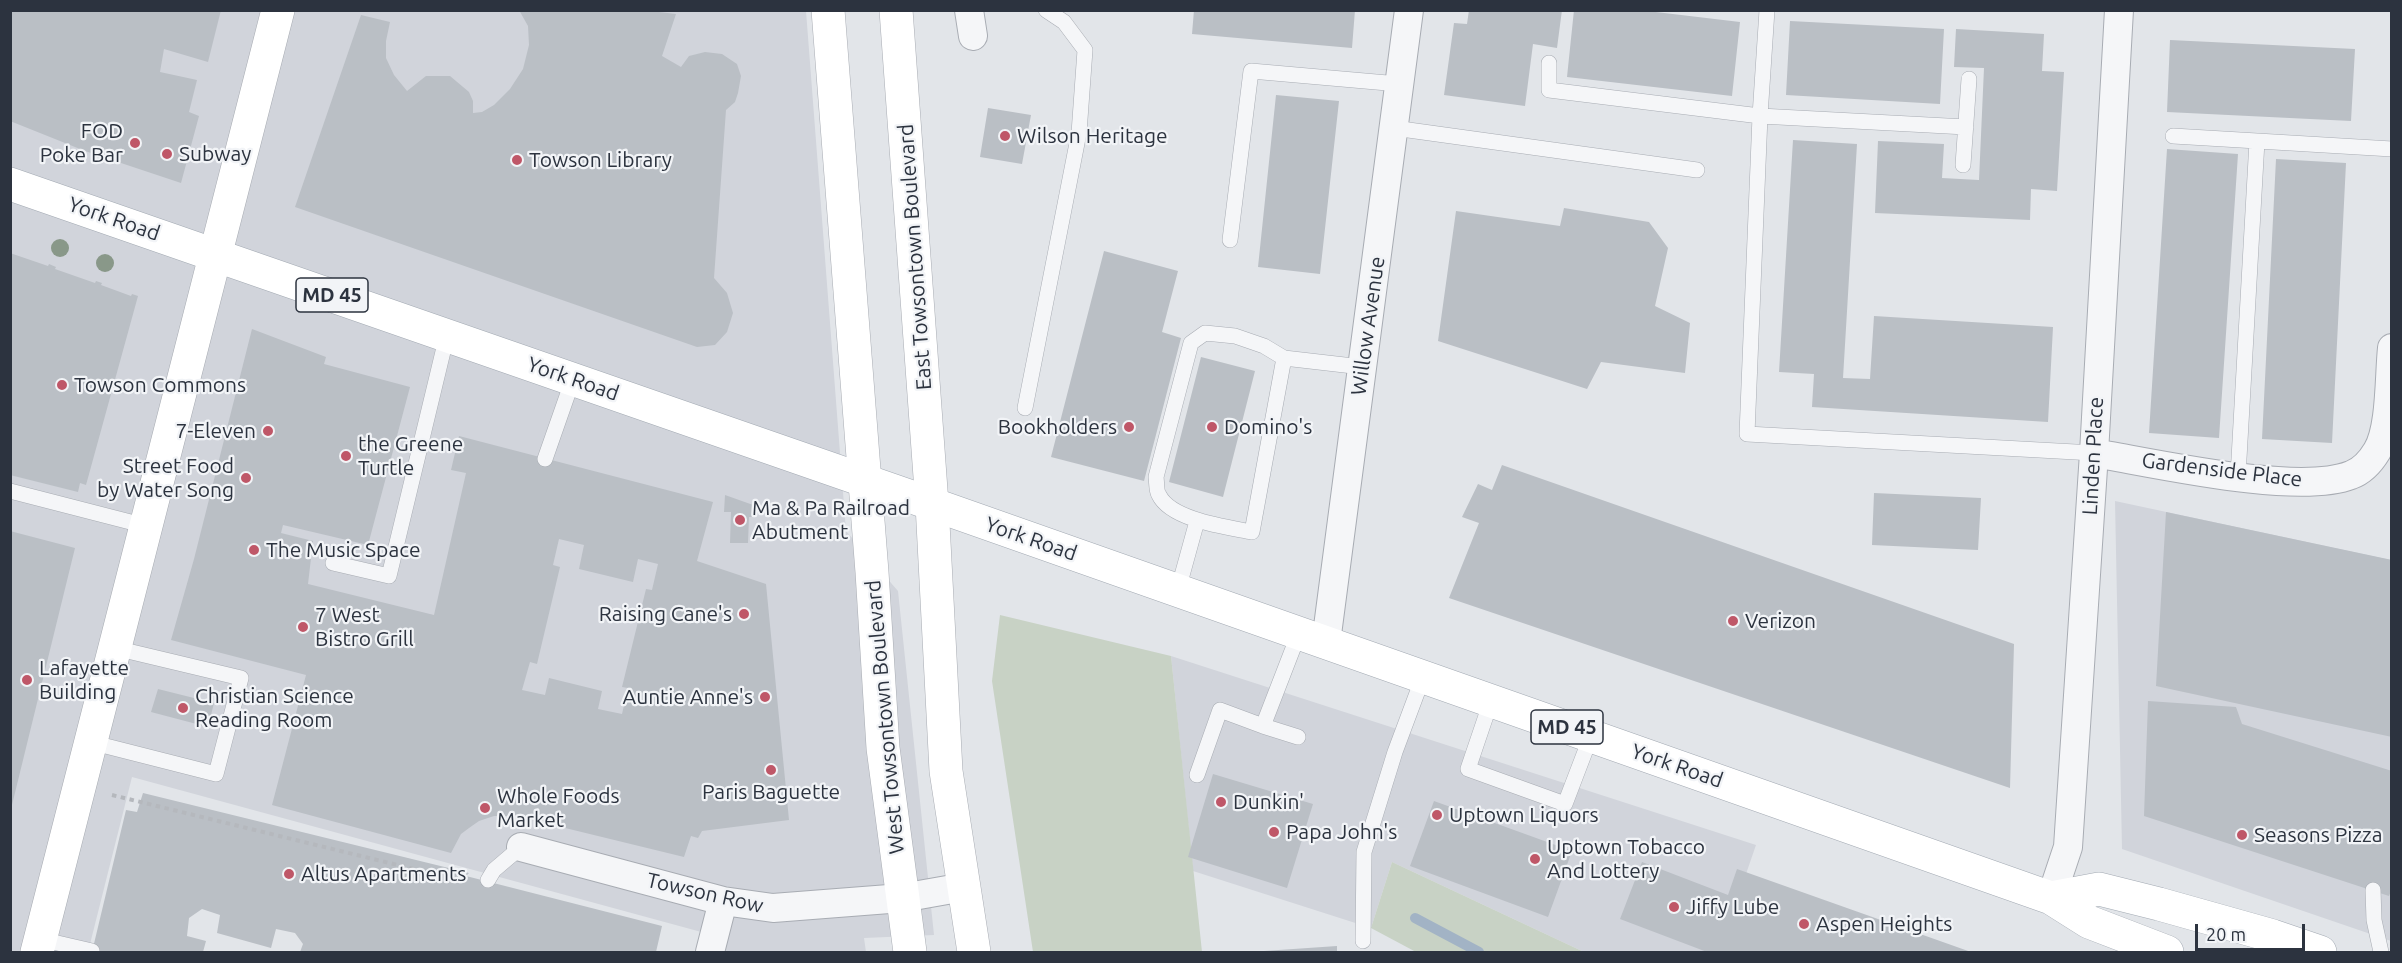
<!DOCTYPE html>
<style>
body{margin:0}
#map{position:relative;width:2402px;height:963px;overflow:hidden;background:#e2e5e9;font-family:Ubuntu,sans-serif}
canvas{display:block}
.frame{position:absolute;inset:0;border:12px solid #2c333f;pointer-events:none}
.scale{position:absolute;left:2195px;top:924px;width:110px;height:27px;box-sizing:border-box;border:3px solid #2c333f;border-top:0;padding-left:8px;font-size:18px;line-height:21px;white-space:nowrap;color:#2c333f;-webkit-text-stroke:4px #f2f4f7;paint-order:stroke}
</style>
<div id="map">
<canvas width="2402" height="963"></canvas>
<div class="frame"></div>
<div class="scale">20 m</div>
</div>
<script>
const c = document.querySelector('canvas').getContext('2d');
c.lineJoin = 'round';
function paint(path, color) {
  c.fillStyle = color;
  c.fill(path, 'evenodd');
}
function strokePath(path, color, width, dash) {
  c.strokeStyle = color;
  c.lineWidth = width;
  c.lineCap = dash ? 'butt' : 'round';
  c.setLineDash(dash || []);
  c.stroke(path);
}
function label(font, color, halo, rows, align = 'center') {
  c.font = font + ' Ubuntu,sans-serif';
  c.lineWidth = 4.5;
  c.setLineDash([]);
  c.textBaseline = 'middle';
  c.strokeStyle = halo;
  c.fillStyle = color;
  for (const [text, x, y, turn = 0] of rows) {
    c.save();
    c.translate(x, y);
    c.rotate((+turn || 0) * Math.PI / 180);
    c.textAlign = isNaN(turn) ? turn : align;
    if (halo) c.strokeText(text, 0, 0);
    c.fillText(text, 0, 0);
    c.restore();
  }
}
paint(new Path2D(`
 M10 11H806L846 531 898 591 934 935 864 938 866 952H701L705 933 132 777 88 952H11Z
 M2115 501 2391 560V941L2122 849Z
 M1171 656 1756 845 1719 952H1584L1392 862 1371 928 1193 871Z`), '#d1d4db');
paint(new Path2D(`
 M1000 615 1171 656 1202 952H1033L992 681Z
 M1392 862 1584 952H1416L1371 928Z`), '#c8d2c5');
strokePath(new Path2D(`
 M1415 918 1479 952`), '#a2b3c5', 10);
paint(new Path2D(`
 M10 10H221L208 62 164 49 160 72 197 80 189 112 199 116 181 183 85 151 10 121Z
 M519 10H642L676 14 662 56 681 67 689 56 705 52 722 54 737 64 741 76 738 93 735 102 726 110 714 278 727 293 733 313 727 332 715 345 697 347 295 207 361 15 390 22 386 41V58L394 75 407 91 426 76H450L469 92 473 101V113L482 112 494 105 510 89 523 69 529 45 528 26Z
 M1194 10H1355L1352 48 1192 34Z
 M1469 10H1562L1557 48 1533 44 1525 106 1444 95 1454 23 1467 24Z
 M1574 10H1639L1740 22 1732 96 1567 77Z
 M1790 21 1944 29 1940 104 1786 95Z
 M1956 29 2044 34 2042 71 2064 72 2057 191 2031 189 2030 220 1875 213 1878 141 1944 144 1942 178 1979 180 1984 68 1954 67Z
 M2170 40 2355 49 2351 121 2167 112Z
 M1276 95 1339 101 1320 274 1258 267Z
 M988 108 1031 115 1022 164 980 157Z
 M1793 140 1857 144 1843 378 1870 379 1874 316 2053 327 2048 422 1812 407 1814 374 1779 372Z
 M2167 149 2238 154 2219 438 2149 433Z
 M2276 159 2346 163 2332 443 2262 439Z
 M1564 208 1649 222 1668 248 1655 306 1690 323 1685 373 1601 362 1587 389 1438 341 1456 211 1560 226Z
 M1104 251 1178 271 1162 332 1181 338 1144 481 1051 457Z
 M10 253 48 266 49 264 56 267 55 269 95 283 96 281 102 283 101 285 131 296 132 294 138 296 86 485 80 483 78 492 10 475Z
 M252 329 326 357 324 364 410 387 368 545 283 525 281 533 313 541 308 584 434 615 466 473 451 470 459 436 713 502 697 561 766 584 789 820 702 831 698 838 691 836 684 857 516 816H494L479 821 469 828 461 834 451 853 272 805 306 675 171 640 194 559ZM559 539 584 545 579 569 633 582 638 559 658 564 652 590 646 589 622 687 628 688 622 714 598 709 602 691 549 678 545 695 522 690 530 662 537 664 560 567 553 565Z
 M1201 357 1255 371 1223 497 1169 482Z
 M1502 465 2014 644 2010 788 1449 598 1479 523 1462 517 1478 484 1492 490Z
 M1874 493 1981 498 1978 550 1872 545Z
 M725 495 756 506V517H749L748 543H730L731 512H724Z
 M2166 512 2392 560V737L2156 686Z
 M10 531 75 548 11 809H10Z
 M158 689 214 703 208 727 151 712Z
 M2148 701 2236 707 2242 724 2392 771V888L2389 896 2144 816Z
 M1213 774 1313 804 1287 888 1188 857Z
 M143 793 469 873 466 876 662 926 656 952H300L303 944 295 933 276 929 271 948 217 933 220 915 202 909 189 918 187 936 206 941 203 952H92L126 810 137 812Z
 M1434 801 1572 851 1548 917 1410 866Z
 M1642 862 1728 895 1737 869 1971 952H1707L1620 919Z
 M1337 946V952H1264V951Z`), '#babfc5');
const lane = new Path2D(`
 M1767 10 1760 116 1747 434 2094 453
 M1549 63V90L1760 116 1966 127
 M1394 128 1697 170
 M2173 136 2392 149
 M1963 165 1969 79
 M1230 240 1251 71 1399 84
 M1284 358 1252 532C1227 527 1171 520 1159 495 1156 491 1157 482 1156 477L1191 343 1205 333 1235 336 1264 346 1284 358 1362 367
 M1025 408 1079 133 1085 50 1064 22 1046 10
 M545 459 573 379
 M2238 476 2257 141
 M10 491 146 526
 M333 563 389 576 447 335
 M1178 590 1197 521
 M1491 701 1468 769 1565 804 1591 736
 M1263 726 1298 737
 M90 742 216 774 241 678 115 648
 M1197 775 1220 710 1263 726 1299 633
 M488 880 494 870 521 847
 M2373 890 2374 920 2381 952
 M40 939 92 951
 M1363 941 1364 852 1395 752 1423 677`);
const street = new Path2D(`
 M969 10 973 36
 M2094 453C2154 463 2298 496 2351 475 2362 471 2371 461 2377 451 2391 428 2389 376 2392 348
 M1326 642 1409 10
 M521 847 723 901 773 908 902 898 964 887
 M2051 898 2068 847 2094 453 2119 10
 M710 952 723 901`);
const secondary = new Path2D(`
 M828 10 872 572 883 748 910 952
 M896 10 932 504 946 771 974 952
 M37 952 278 10`);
const primary = new Path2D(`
 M10 184 932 504 2051 898 2089 922 2167 952
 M2051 898 2099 889 2159 904 2273 936 2320 952`);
strokePath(lane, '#a8acb3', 16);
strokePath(street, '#a8acb3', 30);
strokePath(secondary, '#a8acb3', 34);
strokePath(primary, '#a3aab3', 34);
strokePath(new Path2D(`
 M112 795 463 881`), '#b5b8bd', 4, [4.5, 4.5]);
strokePath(lane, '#f5f6f8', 15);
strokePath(street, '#f5f6f8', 28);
strokePath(secondary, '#fff', 33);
strokePath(primary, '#fff', 33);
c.fillStyle = '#899889';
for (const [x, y] of [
 [60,248],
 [105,263]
]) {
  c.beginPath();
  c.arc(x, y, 9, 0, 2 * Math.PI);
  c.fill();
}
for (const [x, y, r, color] of [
 [1005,136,6,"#bf5768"],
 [135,143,6,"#bf5768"],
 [167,154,6,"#bf5768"],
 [517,160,6,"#bf5768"],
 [62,385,6,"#bf5768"],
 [1129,427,6,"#bf5768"],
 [1212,427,6,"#bf5768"],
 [268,431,6,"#bf5768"],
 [346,456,6,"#bf5768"],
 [246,478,6,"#bf5768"],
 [740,520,6,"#bf5768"],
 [254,550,6,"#bf5768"],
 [744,614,6,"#bf5768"],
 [1733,621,6,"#bf5768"],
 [303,627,6,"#bf5768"],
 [27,680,6,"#bf5768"],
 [765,697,6,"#bf5768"],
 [183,708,6,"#bf5768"],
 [771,770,6,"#bf5768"],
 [1221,802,6,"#bf5768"],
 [485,808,6,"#bf5768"],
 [1437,815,6,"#bf5768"],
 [1274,832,6,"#bf5768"],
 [2242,835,6,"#bf5768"],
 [1535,859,6,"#bf5768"],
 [289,874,6,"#bf5768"],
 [1674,907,6,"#bf5768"],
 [1804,924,6,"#bf5768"]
]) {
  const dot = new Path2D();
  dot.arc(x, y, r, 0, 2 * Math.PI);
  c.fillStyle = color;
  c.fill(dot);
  strokePath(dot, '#f2f4f7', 2);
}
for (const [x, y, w] of [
 [332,295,72],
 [1567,727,72]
]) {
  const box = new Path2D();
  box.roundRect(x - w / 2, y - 17, w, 34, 4.5);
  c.fillStyle = '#f2f4f7';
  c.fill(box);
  strokePath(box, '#2c333f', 1.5);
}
label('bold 20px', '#2c333f', null, [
 ["MD 45",332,295],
 ["MD 45",1567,727]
]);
label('21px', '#2c333f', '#f2f4f7', [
 ["FOD",123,131,"right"],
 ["Poke Bar",123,155,"right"],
 ["Wilson Heritage",1017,136],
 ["Subway",179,154],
 ["Towson Library",529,160],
 ["Towson Commons",74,385],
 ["Bookholders",1117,427,"right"],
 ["Domino's",1224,427],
 ["7-Eleven",256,431,"right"],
 ["the Greene",358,444],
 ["Turtle",358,468],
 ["Street Food",234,466,"right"],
 ["by Water Song",234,490,"right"],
 ["Ma & Pa Railroad",752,508],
 ["Abutment",752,532],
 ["The Music Space",266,550],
 ["Raising Cane's",732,614,"right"],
 ["7 West",315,615],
 ["Bistro Grill",315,639],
 ["Verizon",1745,621],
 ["Lafayette",39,668],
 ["Building",39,692],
 ["Christian Science",195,696],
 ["Reading Room",195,720],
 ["Auntie Anne's",753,697,"right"],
 ["Paris Baguette",771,792,"center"],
 ["Whole Foods",497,796],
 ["Market",497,820],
 ["Dunkin'",1233,802],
 ["Uptown Liquors",1449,815],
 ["Papa John's",1286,832],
 ["Seasons Pizza",2254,835],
 ["Uptown Tobacco",1547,847],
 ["And Lottery",1547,871],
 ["Altus Apartments",301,874],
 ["Jiffy Lube",1686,907],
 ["Aspen Heights",1816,924]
], 'left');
label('21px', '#2c333f', '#f2f4f7', [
 ["York Road",114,219,19],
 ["East Towsontown Boulevard",915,257,-94],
 ["Willow Avenue",1368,326,-82],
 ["York Road",573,379,19],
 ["Linden Place",2093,456,-87],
 ["Gardenside Place",2222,470,7],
 ["York Road",1031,539,19],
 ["West Towsontown Boulevard",885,717,-95],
 ["York Road",1677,766,19],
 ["Towson Row",705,893,13]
]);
</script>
